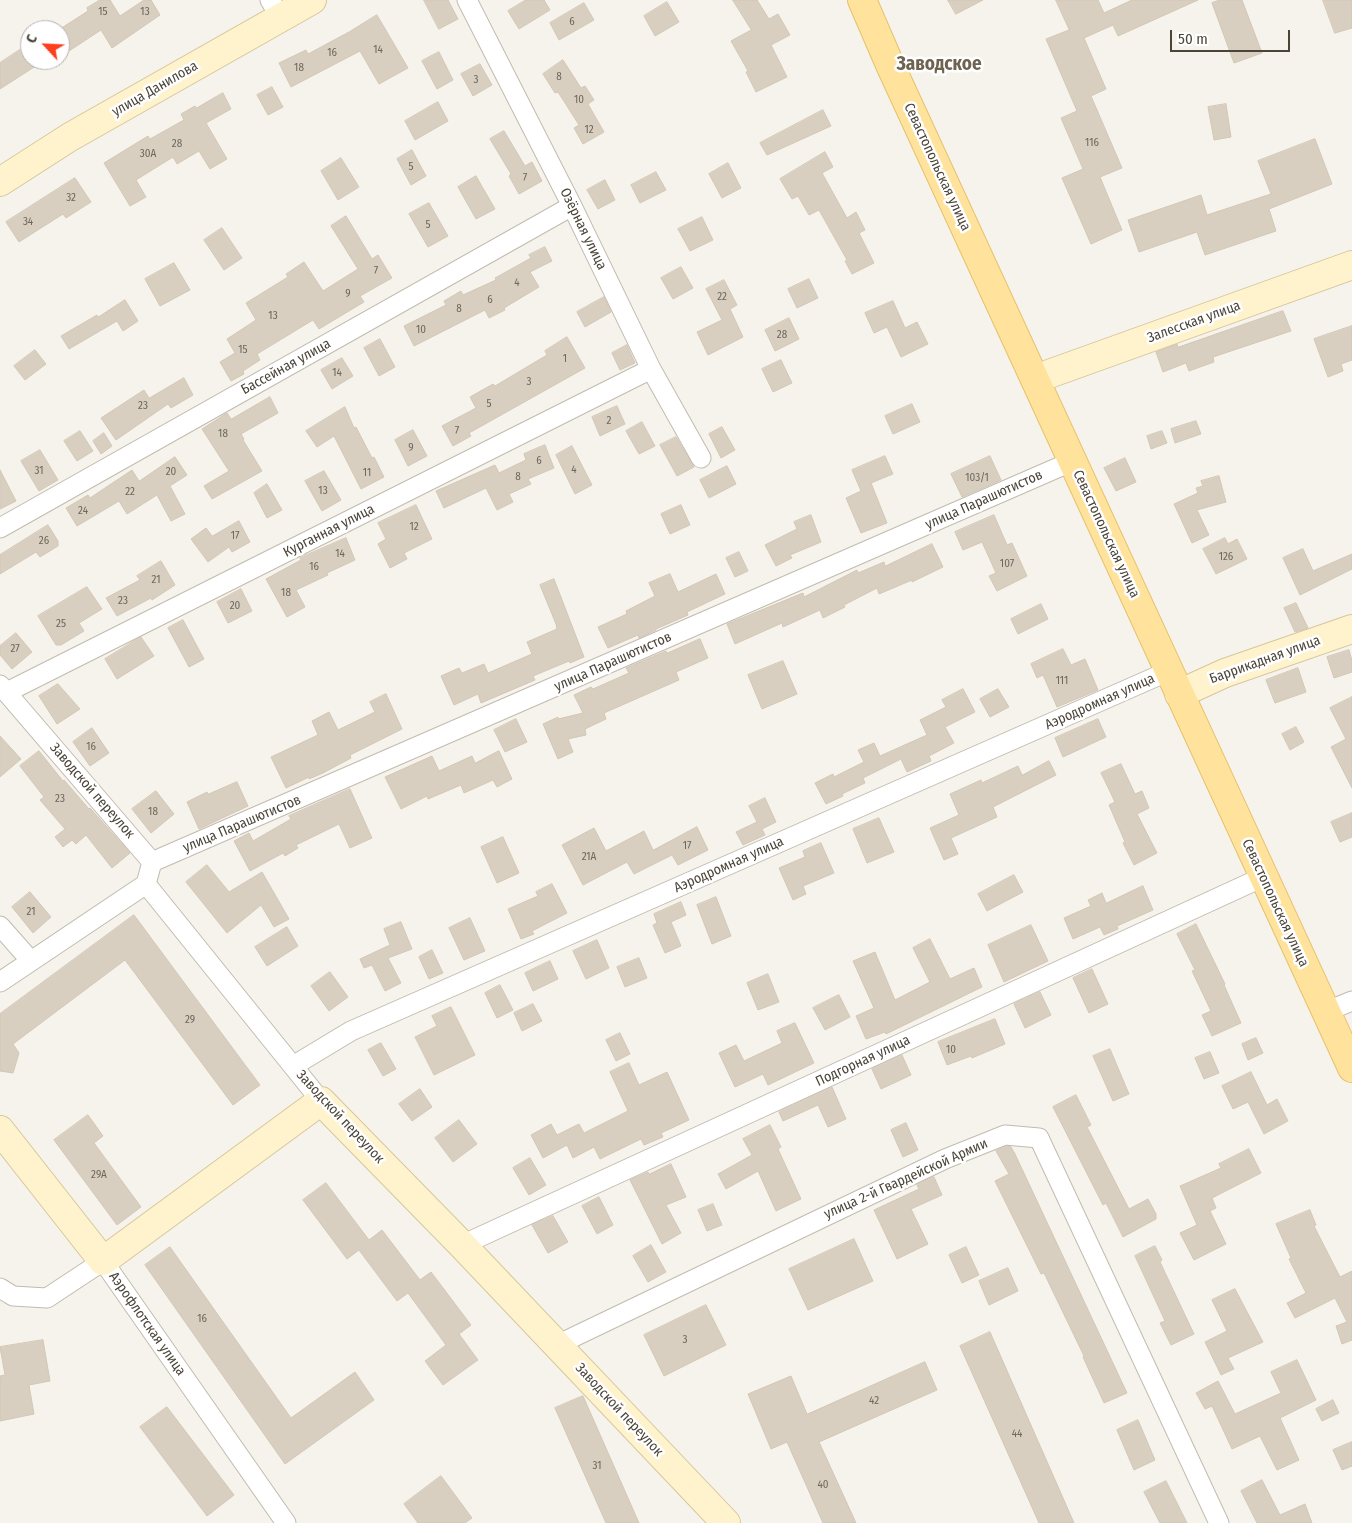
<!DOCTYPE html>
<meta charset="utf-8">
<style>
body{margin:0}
#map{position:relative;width:1352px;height:1523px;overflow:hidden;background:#f6f3ec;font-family:"Fira Sans Condensed",sans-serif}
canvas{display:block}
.north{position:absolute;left:20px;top:20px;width:50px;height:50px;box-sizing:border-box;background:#fff;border:1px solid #b7b4b0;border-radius:50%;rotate:295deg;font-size:14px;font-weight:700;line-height:20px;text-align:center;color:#4b4439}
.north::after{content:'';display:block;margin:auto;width:18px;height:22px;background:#fc3f1d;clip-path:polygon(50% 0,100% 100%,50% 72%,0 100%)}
.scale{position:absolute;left:1170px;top:30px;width:120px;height:22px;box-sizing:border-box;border:2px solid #4b4439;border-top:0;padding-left:6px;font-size:15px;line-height:18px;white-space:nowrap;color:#4b4439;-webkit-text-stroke:4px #fff;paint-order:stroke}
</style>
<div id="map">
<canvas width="1352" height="1523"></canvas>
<div class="north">С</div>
<div class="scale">50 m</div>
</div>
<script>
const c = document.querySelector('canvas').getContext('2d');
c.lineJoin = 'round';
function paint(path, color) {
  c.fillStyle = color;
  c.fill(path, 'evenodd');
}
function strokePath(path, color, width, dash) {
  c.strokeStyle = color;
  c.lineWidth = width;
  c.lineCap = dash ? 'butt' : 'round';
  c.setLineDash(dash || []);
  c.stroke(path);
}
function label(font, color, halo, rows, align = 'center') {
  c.font = font + ' "Fira Sans Condensed",sans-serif';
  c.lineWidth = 5;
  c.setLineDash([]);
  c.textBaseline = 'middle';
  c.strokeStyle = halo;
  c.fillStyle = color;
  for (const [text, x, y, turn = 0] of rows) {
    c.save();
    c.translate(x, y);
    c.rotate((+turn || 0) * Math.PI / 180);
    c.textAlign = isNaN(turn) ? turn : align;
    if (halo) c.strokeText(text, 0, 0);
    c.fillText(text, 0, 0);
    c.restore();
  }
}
const building = new Path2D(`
 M100 0H110L120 16 144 0H151L160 15 112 48 101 30 66 53 60 44V29L88 11 87 8Z
 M424 0H448L458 19 439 29Z
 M526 0H544L550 10 519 29 508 11Z
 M733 0H757L769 19 778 14 790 35 771 45 787 77 756 92 746 72 748 71 731 41 751 30Z
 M948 0H983L956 14Z
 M1056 0H1098L1104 13 1132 0H1198L1118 36 1113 25 1084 38 1106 89 1091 96 1122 168 1100 177 1122 230 1091 244 1062 178 1083 169 1061 118 1077 111 1046 39 1069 30Z
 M1220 0H1242L1262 53 1234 63 1212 3Z
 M1323 0H1352V28L1335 33Z
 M667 2 679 22 655 36 644 16Z
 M584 3 594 20 559 40 550 23Z
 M377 15 408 68 379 84 360 51 291 87 279 63 306 50 308 54 349 32Z
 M30 43V60H45L0 89V63Z
 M439 52 453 80 437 89 422 61Z
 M563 60 581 88 585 86 594 100 588 104 604 132 583 144 574 128 579 125 558 92 555 93 543 74Z
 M480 64 492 85 473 96 461 74Z
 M272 87 283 107 268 115 257 95Z
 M223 93 231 109 206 123 227 159 210 169 199 151 177 164 173 157 136 180 146 197 130 206 104 163 148 136 150 139 184 120 181 114 195 106 196 108Z
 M438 102 448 121 415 140 405 121Z
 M1226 104 1231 137 1214 140 1208 107Z
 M823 110 831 126 767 155 760 143Z
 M504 131 525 166 532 162 542 181 519 194 509 176 511 174 490 139Z
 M1315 139 1332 184 1269 209 1276 231 1205 255 1197 232 1139 252 1128 220 1201 195 1207 215 1271 194 1258 161Z
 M412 150 426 176 411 185 397 159Z
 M825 152 833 167 822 173 847 218 856 212 865 230 859 233 874 263 852 274 845 261 847 260 819 210 809 215 798 196 792 199 780 179Z
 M341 158 359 187 338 200 321 171Z
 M728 163 741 188 722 198 709 174Z
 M656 172 666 190 640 203 631 185Z
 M476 176 495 209 476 219 458 187Z
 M75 178 91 202 66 218 63 214 19 242 6 222Z
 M605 180 615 200 598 209 587 190Z
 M429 203 448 236 428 247 409 214Z
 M346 216 372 259 378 255 392 278 360 296 364 302 319 329 313 320 257 354 260 360 243 371 244 374 231 381 220 362 235 353 227 339 256 320 246 303 288 277 286 274 304 262 323 291 358 269 331 226Z
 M702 217 713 240 690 251 678 229Z
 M222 228 242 258 224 270 204 240Z
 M545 247 552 261 530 272 539 287 504 308 505 310 489 318 485 310 414 346 404 326 446 305 444 301 461 291 463 295 496 280 495 278 531 258 529 255Z
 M174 263 190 290 160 306 145 279Z
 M681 267 693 288 673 299 661 278Z
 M809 279 818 298 797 308 788 289Z
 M724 280 737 305 730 309 743 337 708 355 697 332 722 320 706 289Z
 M604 297 611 312 585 327 577 312Z
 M125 300 138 321 123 331 117 321 69 349 61 336 97 315 98 317Z
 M893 301 905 328 917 322 928 344 901 357 887 327 874 333 865 313Z
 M1283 311 1291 331 1213 357 1214 362 1189 371 1186 363 1163 372 1156 352 1177 344 1178 347Z
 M789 318 799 339 775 351 765 330Z
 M1352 326V360L1341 364 1343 371 1328 377 1314 339Z
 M567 337 585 368 469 433 471 436 453 446 442 426 476 408 470 397 493 384 495 386 547 355 545 351Z
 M380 339 395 367 379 376 364 348Z
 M627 345 635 363 620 370 612 353Z
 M35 350 46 364 25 380 14 366Z
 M342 358 353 376 332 389 321 370Z
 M781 360 792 383 773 392 762 369Z
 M184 378 193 395 171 408 168 404 116 440 101 418 144 390 149 398Z
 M270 397 278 413 241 434 244 439 243 440 262 471 212 499 204 486 229 471 202 429 227 413 231 419Z
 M912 404 920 422 893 434 885 416Z
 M617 406 625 424 600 436 592 417Z
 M345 407 354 428 356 427 372 458 374 457 384 477 361 489 334 436 317 447 306 431Z
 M1196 421 1201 434 1175 443 1171 429Z
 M642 422 655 446 639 454 626 431Z
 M722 427 735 450 721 458 709 434Z
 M413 430 427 456 408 466 395 440Z
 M80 431 93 451 77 461 64 441Z
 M1162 431 1167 443 1151 449 1147 436Z
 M104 433 112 446 101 454 93 441Z
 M676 437 694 467 677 476 660 445Z
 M545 445 554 468 528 479 531 484 509 494 513 502 497 510 486 488 444 508 436 491 495 465 499 473 526 460 524 454Z
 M572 446 592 485 575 494 556 455Z
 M40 450 58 480 39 491 21 461Z
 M885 456 893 474 871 483 887 523 861 533 846 498 861 491 852 470Z
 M990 456 1001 480 962 497 951 474Z
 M175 457 187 475 170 486 185 514 171 521 157 495 127 514 119 501 77 526 66 508 88 495 90 498 132 470 139 481Z
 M1125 458 1136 482 1116 491 1104 468Z
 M727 466 736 484 709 498 700 480Z
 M0 470 16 501 0 509Z
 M324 471 341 500 322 511 305 481Z
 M1219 476 1226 502 1197 510 1209 535 1192 543 1174 504 1198 493 1196 488 1203 486 1201 481Z
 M267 484 282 510 267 518 254 493Z
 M416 505 432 539 404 553 407 559 390 568 378 544 386 539 378 523Z
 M681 505 690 525 670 534 661 514Z
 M811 515 821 542 790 555 792 558 776 566 765 545 797 529 794 522Z
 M994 515 1007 545 1012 543 1027 576 997 591 989 576 996 573 982 542 963 550 955 532Z
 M239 521 250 542 232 552 229 547 208 562 191 539 206 528 212 536Z
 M48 525 58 541V546L40 557 36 552 0 574V555Z
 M346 538 355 560 327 573 328 575 296 590 305 607 287 617 266 579 301 560 300 558Z
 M1225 538 1228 544 1237 539 1247 559 1216 574 1203 549Z
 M932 544 943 567 912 582V580L879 594 877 588 844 605 845 607 823 618 820 610 783 627 782 623 735 644 727 624 803 593 804 597 857 570 858 573 884 562 885 566Z
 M1303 549 1313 571 1352 554V569L1300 595 1283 558Z
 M739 552 748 571 735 577 726 558Z
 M161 561 175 585 152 600 151 598 117 616 106 598 140 580 137 576Z
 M670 574 678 592 716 574 725 594 687 612 688 615 656 629V630L639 638 638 635 608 648 598 627 627 614 626 611 655 596 649 583Z
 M554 579 584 657 570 663 569 661 533 676 535 680 481 703 478 694 454 705 441 676 459 668 462 673 484 664 488 673 532 654 527 642 557 629 556 624 540 585Z
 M87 587 102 609 79 623 84 631 61 645H56L38 616Z
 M241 589 252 611 228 623 217 602Z
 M1296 603 1308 628 1295 632 1284 608Z
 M1041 604 1048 619 1018 634 1011 619Z
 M183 620 204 659 189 667 168 628Z
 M16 633 32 652 12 669 0 655V646Z
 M141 637 154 656 117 679 105 659Z
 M700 639 708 658 676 672 679 680 604 713 606 719 585 729 586 735 568 739 573 752 558 759 543 724 558 717V719L583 713 574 695 591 687 593 689 629 673 626 668 666 651 667 653Z
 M1063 649 1071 665 1085 659 1098 690 1057 707 1043 675 1037 678 1031 664Z
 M1349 650 1352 661V672L1334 678 1327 657Z
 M783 661 797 694 762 709 748 675Z
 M1298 668 1306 692 1275 703 1266 680Z
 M58 684 80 709 57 724 39 696Z
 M963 689 975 712 945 727 954 743 929 756 931 761 907 772 901 759 863 778 865 783 842 794 843 796 826 804 815 783 833 774 834 777 864 762 858 750 874 743 880 756 927 735 920 720 946 707 942 700Z
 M998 689 1009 707 990 717 980 699Z
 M386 694 402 729 350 755 351 758 323 773 309 779V777L286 788 271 757 318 735 312 721 329 712 338 730 375 712 370 702Z
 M1352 697V788L1331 747 1346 739 1330 708Z
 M516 719 527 742 505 752 494 730Z
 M1098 719 1106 737 1063 757 1055 738Z
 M1296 727 1304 742 1290 750 1282 734Z
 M92 728 109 753 90 766 73 742Z
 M0 736 21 759 0 777Z
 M39 751 63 781 64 780 89 809 90 808 130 853 112 868 86 835 76 844 72 840 63 847 55 837 65 829 40 800 44 797 20 766Z
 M499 751 512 779 497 787 493 780 464 793 461 785 428 799 427 796 401 809 385 777 432 756 439 771 472 756 475 763Z
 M1049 761 1056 775 993 807 997 817 951 838 958 854 944 860 930 828 959 815 950 794 981 780 982 783 1018 766 1022 775Z
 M1121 764 1135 794 1142 791 1149 808 1137 814 1157 853 1134 865 1123 843 1125 842 1109 805 1115 802 1101 773Z
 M237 782 248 806 199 829 187 802 207 792 208 794Z
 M350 789 372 838 350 848 339 824 296 845 298 848 285 856 283 853 250 871 234 841 249 833 253 841 291 819 289 816Z
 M156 791 174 814 151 833 132 809Z
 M765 798 776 822 762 829 765 835 743 845 736 832 757 822 749 806Z
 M1352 813V837L1340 842 1331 822Z
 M879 818 894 852 867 863 853 829Z
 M697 827 708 850 678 865 672 855 634 874 627 862 583 885 562 845 594 828 606 851 644 831 653 850Z
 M503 837 519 873 497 883 481 847Z
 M821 843 834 873 803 886 806 894 793 900 779 868 805 857 803 851Z
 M207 865 229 892 262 872 289 919 274 927 261 905 227 933 186 882Z
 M1014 875 1023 892 987 911 978 894Z
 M552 884 567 913 532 931 534 934 521 939 508 909 538 896 536 892Z
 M1143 886 1153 910 1117 926 1118 929 1104 935 1100 927 1073 939 1064 918 1091 906 1088 900 1102 893 1106 903Z
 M30 892 51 917 33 933 12 907Z
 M716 897 731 936 712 944 697 905Z
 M681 902 686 915 671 922 681 946 665 953 653 925 657 923 654 914Z
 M134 915 260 1085 233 1105 125 960 13 1044 19 1053 13 1073 0 1071V1014Z
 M470 918 485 951 464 960 449 928Z
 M401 922 412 949 388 958 401 983 385 991 372 965 364 968 360 959 390 945 384 929Z
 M1196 924 1225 984 1224 985 1241 1023 1212 1036 1202 1015 1211 1011 1192 971 1195 970 1177 934Z
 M1031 925 1048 961 1004 982 988 945Z
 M287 927 298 946 267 966 255 947Z
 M930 939 950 979 974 968 982 987 886 1034 885 1032 866 1039 856 1016 874 1008 853 961 875 952 895 1000 930 982 913 948Z
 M597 940 609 968 586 979 573 951Z
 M432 950 443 973 429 979 419 957Z
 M639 958 647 978 625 987 617 967Z
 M550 961 558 979 533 991 525 973Z
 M1092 969 1108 1004 1089 1013 1073 978Z
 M330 972 348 997 329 1011 311 986Z
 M768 974 779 1002 758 1010 747 983Z
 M500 985 513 1010 497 1018 485 993Z
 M1040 992 1051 1015 1025 1028 1014 1004Z
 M839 995 850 1017 825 1030 813 1008Z
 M533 1004 542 1021 522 1031 514 1013Z
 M451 1007 475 1055 434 1075 415 1037 437 1026 432 1016Z
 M995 1019 1005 1044 972 1058 971 1056 947 1065 938 1042Z
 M795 1023 814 1063 768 1085 763 1074 735 1087 719 1053 736 1045 744 1061 782 1043 777 1031Z
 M620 1033 630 1054 616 1061 606 1040Z
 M1256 1038 1263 1053 1248 1060 1242 1044Z
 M381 1043 396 1069 383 1076 368 1050Z
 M1110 1049 1129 1094 1113 1101 1093 1056Z
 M1210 1052 1219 1073 1204 1079 1195 1058Z
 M902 1055 911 1075 881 1089 872 1069Z
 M629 1063 639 1085 667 1072 689 1120 661 1133 663 1137 644 1145 641 1139 600 1159 594 1147 573 1158 567 1145 543 1158 531 1135 551 1124 557 1135 579 1124 584 1133 628 1111 610 1072Z
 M1251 1072 1267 1105 1277 1099 1288 1121 1264 1134 1248 1102 1233 1109 1222 1086Z
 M832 1087 846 1119 828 1127 818 1105 783 1121 779 1112Z
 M420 1089 432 1107 412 1121 399 1104Z
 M1076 1095 1091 1125 1087 1127 1129 1209 1148 1199 1156 1214V1219L1123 1237 1106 1203 1103 1205 1053 1107Z
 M88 1115 103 1136 94 1143 141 1207 117 1225 54 1140Z
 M459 1120 477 1144 453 1162 435 1138Z
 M906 1123 918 1150 903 1157 891 1130Z
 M770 1125 781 1147 778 1149 801 1199 776 1211 758 1171 726 1189 718 1174 752 1155 743 1139Z
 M1007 1146 1011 1147 1015 1154 1127 1393 1104 1403 1083 1357 1084 1356 1044 1273 1041 1274 995 1181 1009 1174 996 1151Z
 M1249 1149 1261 1173 1212 1198 1216 1208 1210 1211 1226 1244 1194 1260 1180 1233 1197 1225 1180 1186 1221 1168 1219 1164Z
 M530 1158 546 1185 529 1195 513 1168Z
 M671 1164 686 1197 666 1205 681 1233 662 1244 630 1180 648 1172 649 1174Z
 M934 1177 942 1195 911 1209 928 1244 897 1259 874 1210 919 1189 917 1185Z
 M326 1183 369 1240 382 1230 420 1280 431 1272 471 1325 459 1334 478 1360 443 1385 425 1361 446 1345 408 1293 397 1301 359 1250 347 1259 303 1200Z
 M599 1197 613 1225 597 1234 582 1206Z
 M713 1204 722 1225 707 1231 698 1210Z
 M1310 1210 1316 1225 1314 1226 1340 1277 1352 1271V1340L1342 1344 1336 1326 1347 1322 1335 1298 1295 1318 1287 1303 1306 1293 1289 1259 1291 1258 1276 1224Z
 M553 1216 568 1242 548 1253 532 1225Z
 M854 1239 873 1281 808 1310 789 1269Z
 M651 1245 666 1272 648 1282 633 1256Z
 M1155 1246 1162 1260 1160 1262 1194 1334 1171 1345 1160 1323 1165 1321 1135 1256Z
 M170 1247 291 1418 355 1372 374 1400 285 1464 145 1265Z
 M966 1247 979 1275 962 1283 949 1255Z
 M1008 1268 1018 1291 989 1305 979 1281Z
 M1235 1289 1263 1342 1228 1358 1234 1369 1221 1375 1205 1342 1227 1331 1212 1300Z
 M706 1305 726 1345 664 1376 644 1335Z
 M990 1332 1074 1523H1039L960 1346Z
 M43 1340 50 1381 29 1385 34 1414 0 1421V1376L5 1375 0 1347Z
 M1297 1360 1316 1400 1280 1418 1299 1460 1277 1470 1260 1436 1232 1449 1212 1406 1205 1409 1196 1393 1218 1381 1235 1414 1281 1393 1271 1372Z
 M925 1362 937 1390 819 1442 856 1523H823L787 1442 771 1449 748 1394 791 1376 807 1414Z
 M583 1396 639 1523H606L555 1408Z
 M1333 1400 1339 1413 1322 1421 1316 1409Z
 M167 1407 234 1495 207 1516 140 1427Z
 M1138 1420 1155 1460 1134 1470 1117 1430Z
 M1352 1442V1466L1342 1470 1333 1450Z
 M441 1476 472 1518 465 1523H418L404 1504Z
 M1262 1480 1280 1515 1305 1504 1312 1523H1257L1241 1491Z
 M1166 1481 1187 1523H1160L1144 1492Z`);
paint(building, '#d8cfc1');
strokePath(building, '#d3c7b4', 1);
const street = new Path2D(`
 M270 0 280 17
 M467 0 572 206 651 369 701 458
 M0 528 572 206
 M0 685 152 862 146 884 321 1101
 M7 692 651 369
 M152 862 1073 461
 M0 926 31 961
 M0 982 146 884
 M1325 1012 1352 1001
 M293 1066 351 1031 1169 671
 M462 1245 1263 877
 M0 1288 13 1296 47 1298 103 1261 286 1523
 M557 1345 945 1159 1005 1135 1039 1138 1219 1523`);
const secondary = new Path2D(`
 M0 182 70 137 312 0
 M1035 379 1352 265
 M1179 694 1225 673 1352 629
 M0 1130 103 1261 321 1101 462 1245 726 1523`);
const primary = new Path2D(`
 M862 0 891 67 1352 1068`);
strokePath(street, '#c2bbae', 21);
strokePath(secondary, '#d6c79b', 30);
strokePath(primary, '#e6c16a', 30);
strokePath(street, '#fff', 19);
strokePath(secondary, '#fff3cd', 28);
strokePath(primary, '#ffe39c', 28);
label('11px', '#6e675b', null, [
 ["15",103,12],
 ["13",145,12],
 ["6",572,22],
 ["14",378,50],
 ["16",332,53],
 ["18",299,68],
 ["8",559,77],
 ["3",476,80],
 ["10",579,100],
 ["12",589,130],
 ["116",1092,143],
 ["28",177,144],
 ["30А",148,154],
 ["5",411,167],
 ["7",525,178],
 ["32",71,198],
 ["34",28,222],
 ["5",428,225],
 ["7",376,271],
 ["4",517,283],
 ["9",348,294],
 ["22",722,297],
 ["6",490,300],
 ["8",459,309],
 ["13",273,316],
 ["10",421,330],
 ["28",782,335],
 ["15",243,350],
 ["1",565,359],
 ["14",337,373],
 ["3",529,382],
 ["5",489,404],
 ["23",143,406],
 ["2",609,421],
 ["7",457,431],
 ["18",223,434],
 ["9",411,448],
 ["6",539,461],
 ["4",574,470],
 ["31",39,471],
 ["20",171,472],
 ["11",367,473],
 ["8",518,477],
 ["103/1",977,478],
 ["13",323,491],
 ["22",130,492],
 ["24",83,511],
 ["12",414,527],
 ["17",235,536],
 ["26",44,541],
 ["14",340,554],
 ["126",1226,557],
 ["107",1007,564],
 ["16",314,567],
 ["21",156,580],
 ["18",286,593],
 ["23",123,601],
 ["20",235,606],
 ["25",61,624],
 ["27",15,649],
 ["111",1062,681],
 ["16",91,747],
 ["23",60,799],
 ["18",153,812],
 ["17",687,846],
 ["21А",589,857],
 ["21",31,912],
 ["29",190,1020],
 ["10",951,1050],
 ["29А",99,1175],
 ["16",202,1319],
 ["3",685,1340],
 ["42",874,1401],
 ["44",1017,1434],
 ["31",597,1466],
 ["40",823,1485]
]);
label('14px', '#4b4439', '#fff', [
 ["улица Данилова",155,89,-30],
 ["Севастопольская улица",937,167,65],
 ["Озёрная улица",583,229,64],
 ["Залесская улица",1194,322,-20],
 ["Бассейная улица",286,367,-29],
 ["улица Парашютистов",984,500,-24],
 ["Курганная улица",329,531,-27],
 ["Севастопольская улица",1106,534,65],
 ["Баррикадная улица",1265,660,-20],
 ["улица Парашютистов",613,662,-24],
 ["Аэродромная улица",1100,702,-24],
 ["Заводской переулок",92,791,49],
 ["улица Парашютистов",242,824,-23],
 ["Аэродромная улица",729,865,-24],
 ["Севастопольская улица",1275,903,65],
 ["Подгорная улица",863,1061,-25],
 ["Заводской переулок",340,1117,47],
 ["улица 2-й Гвардейской Армии",906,1179,-24],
 ["Аэрофлотская улица",147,1324,55],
 ["Заводской переулок",619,1410,47]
]);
label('bold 19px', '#6e6250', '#fff', [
 ["Заводское",939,65]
]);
</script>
